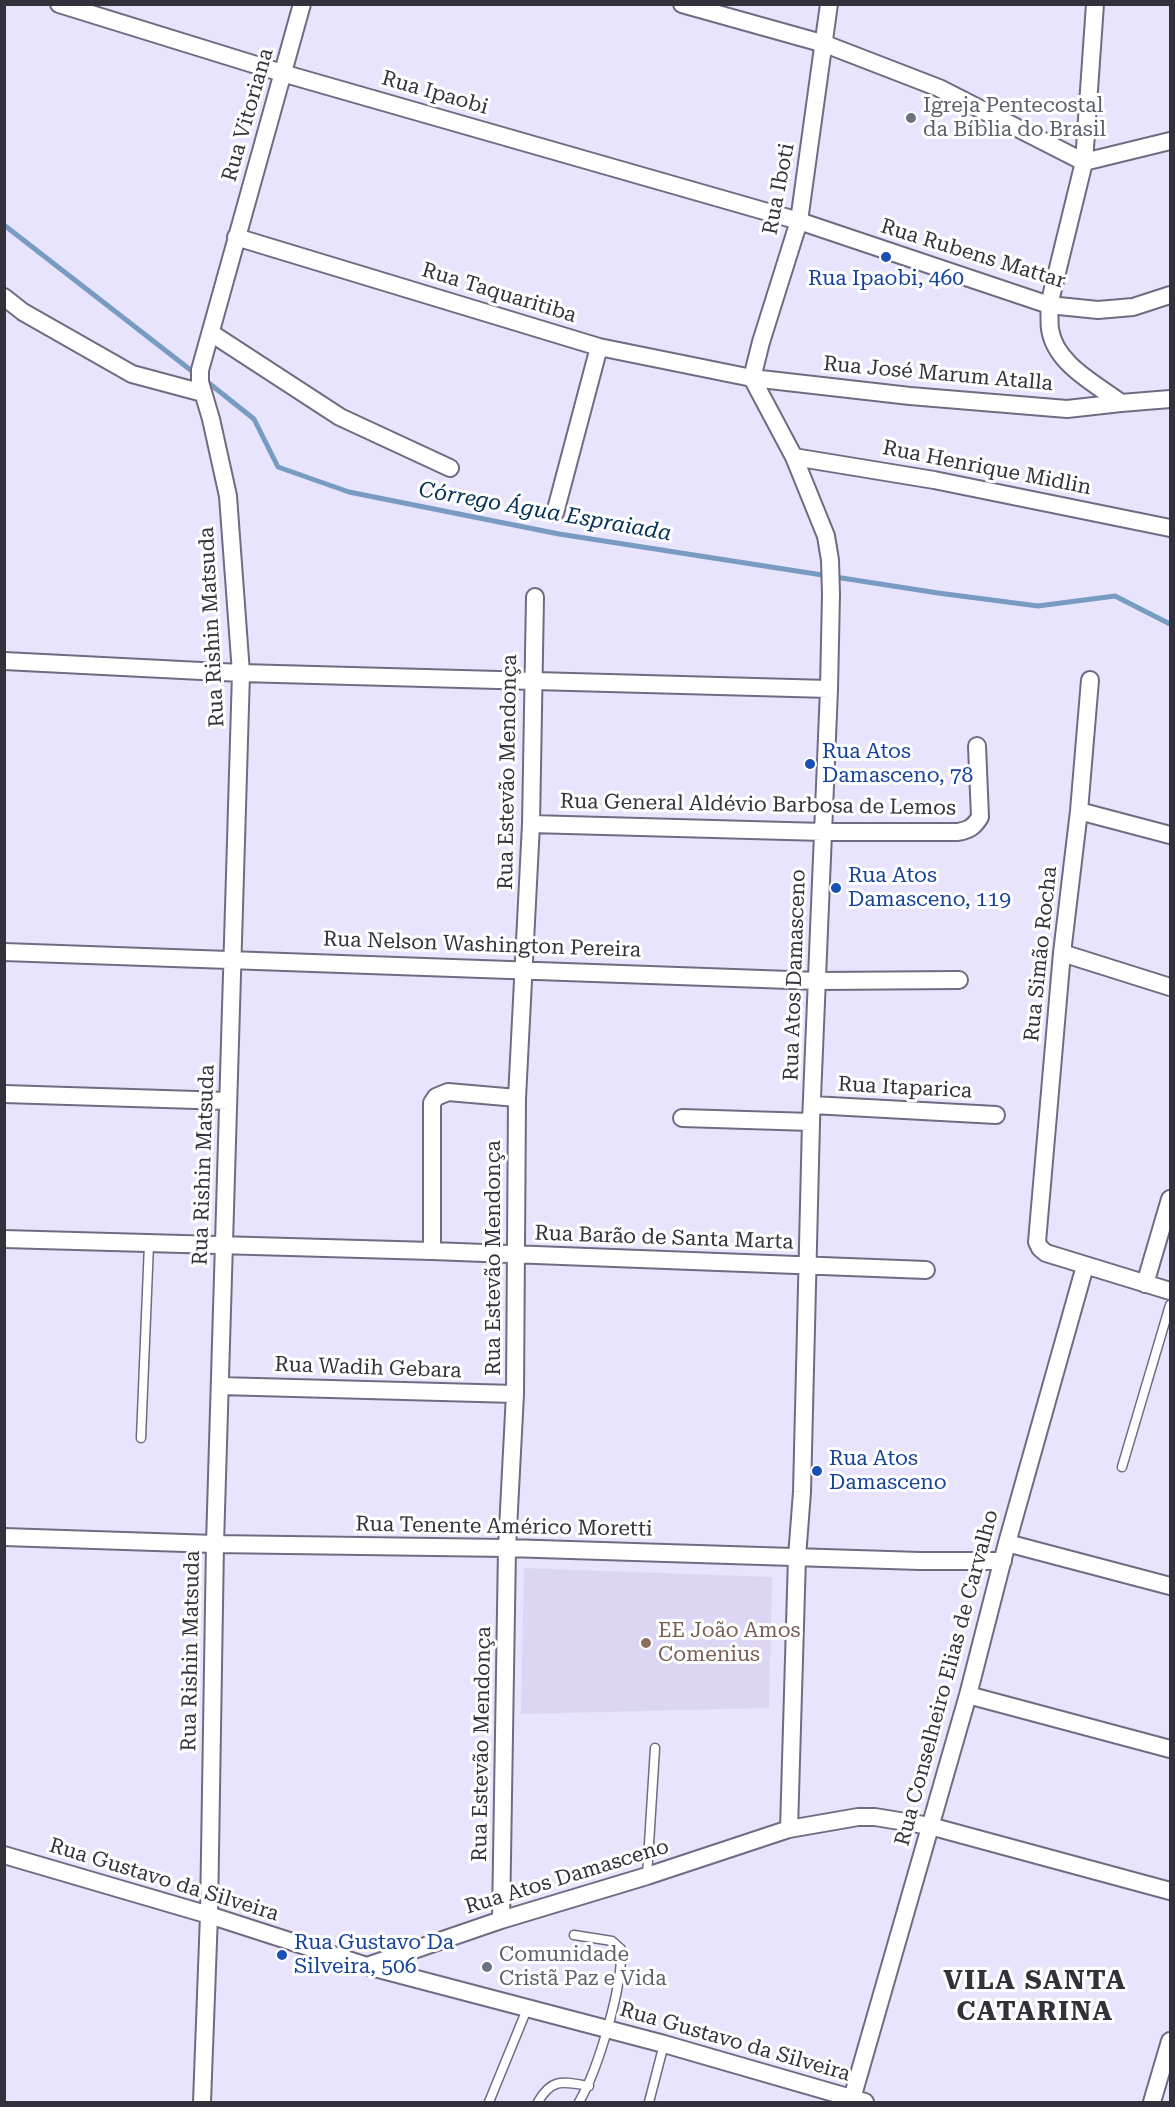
<!DOCTYPE html>
<meta charset="utf-8">
<style>
body{margin:0}
#map{position:relative;width:1175px;height:2107px;overflow:hidden;background:#e9e4fd;font-family:"Roboto Serif",serif}
canvas{display:block}
.frame{position:absolute;inset:0;border:6px solid #33313b;pointer-events:none}
</style>
<div id="map">
<canvas width="1175" height="2107"></canvas>
<div class="frame"></div>
</div>
<script>
const c = document.querySelector('canvas').getContext('2d');
c.lineJoin = 'round';
function paint(path, color) {
  c.fillStyle = color;
  c.fill(path, 'evenodd');
}
function strokePath(path, color, width, dash) {
  c.strokeStyle = color;
  c.lineWidth = width;
  c.lineCap = dash ? 'butt' : 'round';
  c.setLineDash(dash || []);
  c.stroke(path);
}
function label(font, color, halo, rows, align = 'center') {
  c.font = font + ' "Roboto Serif",serif';
  c.lineWidth = 6;
  c.setLineDash([]);
  c.textBaseline = 'middle';
  c.strokeStyle = halo;
  c.fillStyle = color;
  for (const [text, x, y, turn = 0] of rows) {
    c.save();
    c.translate(x, y);
    c.rotate((+turn || 0) * Math.PI / 180);
    c.textAlign = isNaN(turn) ? turn : align;
    if (halo) c.strokeText(text, 0, 0);
    c.fillText(text, 0, 0);
    c.restore();
  }
}
paint(new Path2D(`
 M524 1568 772 1577 769 1708 521 1714Z`), '#dcd6f4');
strokePath(new Path2D(`
 M4 225 197 375
 M205 380 254 419 278 467 349 492 559 534 938 593 1038 606 1115 596 1170 624`), '#789bc2', 5);
const lane = new Path2D(`
 M141 1438 149 1244
 M1122 1467 1170 1305
 M647 1876 655 1748
 M574 1935 612 1941 621 1949C623 1986 598 2070 579 2102
 M489 2102 527 2009
 M538 2102C552 2077 564 2082 589 2086
 M649 2102 664 2044`);
const street = new Path2D(`
 M59 4 282 73 799 221 1049 305 1098 310 1133 307 1170 295
 M682 4 825 44 939 88 1084 162 1170 141
 M1095 4 1084 162 1049 305C1050 313 1049 321 1050 329 1055 364 1096 384 1121 403L1170 399
 M236 237 599 347 752 378 910 396 1067 409 1121 403
 M4 297 23 312 132 374 203 393
 M211 333 340 417 450 468
 M752 378 794 457 826 536 830 560 831 594 829 689 811 1122 802 1492 797 1557 789 1829
 M752 378 761 342 799 221 829 4
 M794 457 934 480 1170 528
 M555 513 599 347
 M4 661 241 673 829 689
 M1090 680 1079 811 1062 953 1037 1242 1040 1248 1046 1253 1170 1291
 M1079 811 1170 835
 M531 824 823 832H958C969 830 974 827 980 817L977 746
 M4 952 818 981 959 980
 M1062 953 1170 987
 M4 1094 228 1101
 M812 1105 996 1115
 M682 1118 811 1122
 M4 1239 432 1251 926 1270
 M432 1251V1103L436 1097 448 1092 517 1098
 M1145 1284 1170 1199
 M220 1386 515 1394
 M4 1537 215 1544 507 1548 920 1561H1003
 M1007 1543 1170 1586
 M968 1695 1170 1749
 M4 1855 209 1915 367 1966 664 2044 865 2102
 M501 1920 507 1548 515 1394 517 1098 531 824 535 597
 M367 1966 501 1920 647 1876 789 1829 858 1817H875L930 1826 1170 1891
 M202 2102 209 1915 215 1544 241 673 228 496 211 419 200 382V370L302 4
 M851 2102 968 1695 1007 1543 1085 1266
 M1152 2102 1170 2041`);
strokePath(lane, '#706b81', 11);
strokePath(street, '#706b81', 20);
strokePath(lane, '#fff', 8);
strokePath(street, '#fff', 16);
for (const [x, y, r, color] of [
 [911,118,6,"#6b7280"],
 [886,257,6,"#1a4fb4"],
 [810,764,6,"#1a4fb4"],
 [836,888,6,"#1a4fb4"],
 [817,1471,6,"#1a4fb4"],
 [646,1643,6,"#8d6e63"],
 [282,1955,6,"#1a4fb4"],
 [487,1967,6,"#6b7280"]
]) {
  const dot = new Path2D();
  dot.arc(x, y, r, 0, 2 * Math.PI);
  c.fillStyle = color;
  c.fill(dot);
  strokePath(dot, '#fff', 2);
}
label('21px', '#33313b', '#fff', [
 ["Rua Ipaobi",435,93,16],
 ["Rua Vitoriana",248,115,-74],
 ["Rua Iboti",779,189,-79],
 ["Rua Rubens Mattar",973,254,17],
 ["Rua Taquaritiba",499,293,17],
 ["Rua José Marum Atalla",938,374,5],
 ["Rua Henrique Midlin",987,468,11],
 ["Rua Rishin Matsuda",212,627,-93],
 ["Rua Estevão Mendonça",508,772,-89],
 ["Rua General Aldévio Barbosa de Lemos",758,805,1],
 ["Rua Nelson Washington Pereira",482,945,2],
 ["Rua Simão Rocha",1041,954,-84],
 ["Rua Atos Damasceno",795,975,-88],
 ["Rua Itaparica",905,1088,3],
 ["Rua Rishin Matsuda",204,1165,-88],
 ["Rua Barão de Santa Marta",664,1238,2],
 ["Rua Estevão Mendonça",494,1258,-90],
 ["Rua Wadih Gebara",368,1368,2],
 ["Rua Tenente Américo Moretti",504,1527,1],
 ["Rua Rishin Matsuda",191,1651,-89],
 ["Rua Conselheiro Elias de Carvalho",947,1678,-75],
 ["Rua Estevão Mendonça",482,1744,-89],
 ["Rua Atos Damasceno",567,1877,-17],
 ["Rua Gustavo da Silveira",164,1880,17],
 ["Rua Gustavo da Silveira",735,2042,16]
]);
label('21px', '#5b616d', '#fff', [
 ["Igreja Pentecostal",923,106],
 ["da Bíblia do Brasil",923,130],
 ["Comunidade",499,1955],
 ["Cristã Paz e Vida",499,1979]
], 'left');
label('21px', '#164399', '#fff', [
 ["Rua Ipaobi, 460",886,279,"center"],
 ["Rua Atos",822,752],
 ["Damasceno, 78",822,776],
 ["Rua Atos",848,876],
 ["Damasceno, 119",848,900],
 ["Rua Atos",829,1459],
 ["Damasceno",829,1483],
 ["Rua Gustavo Da",294,1943],
 ["Silveira, 506",294,1967]
], 'left');
label('21px', '#785e54', '#fff', [
 ["EE João Amos",658,1631],
 ["Comenius",658,1655]
], 'left');
label('italic 22px', '#002f57', '#fff', [
 ["Córrego Água Espraiada",545,512,10]
]);
c.letterSpacing = '1.5px';
label('bold 27px', '#33313b', '#fff', [
 ["VILA SANTA",1035,1981],
 ["CATARINA",1035,2012]
]);
c.letterSpacing = '0px';
</script>
